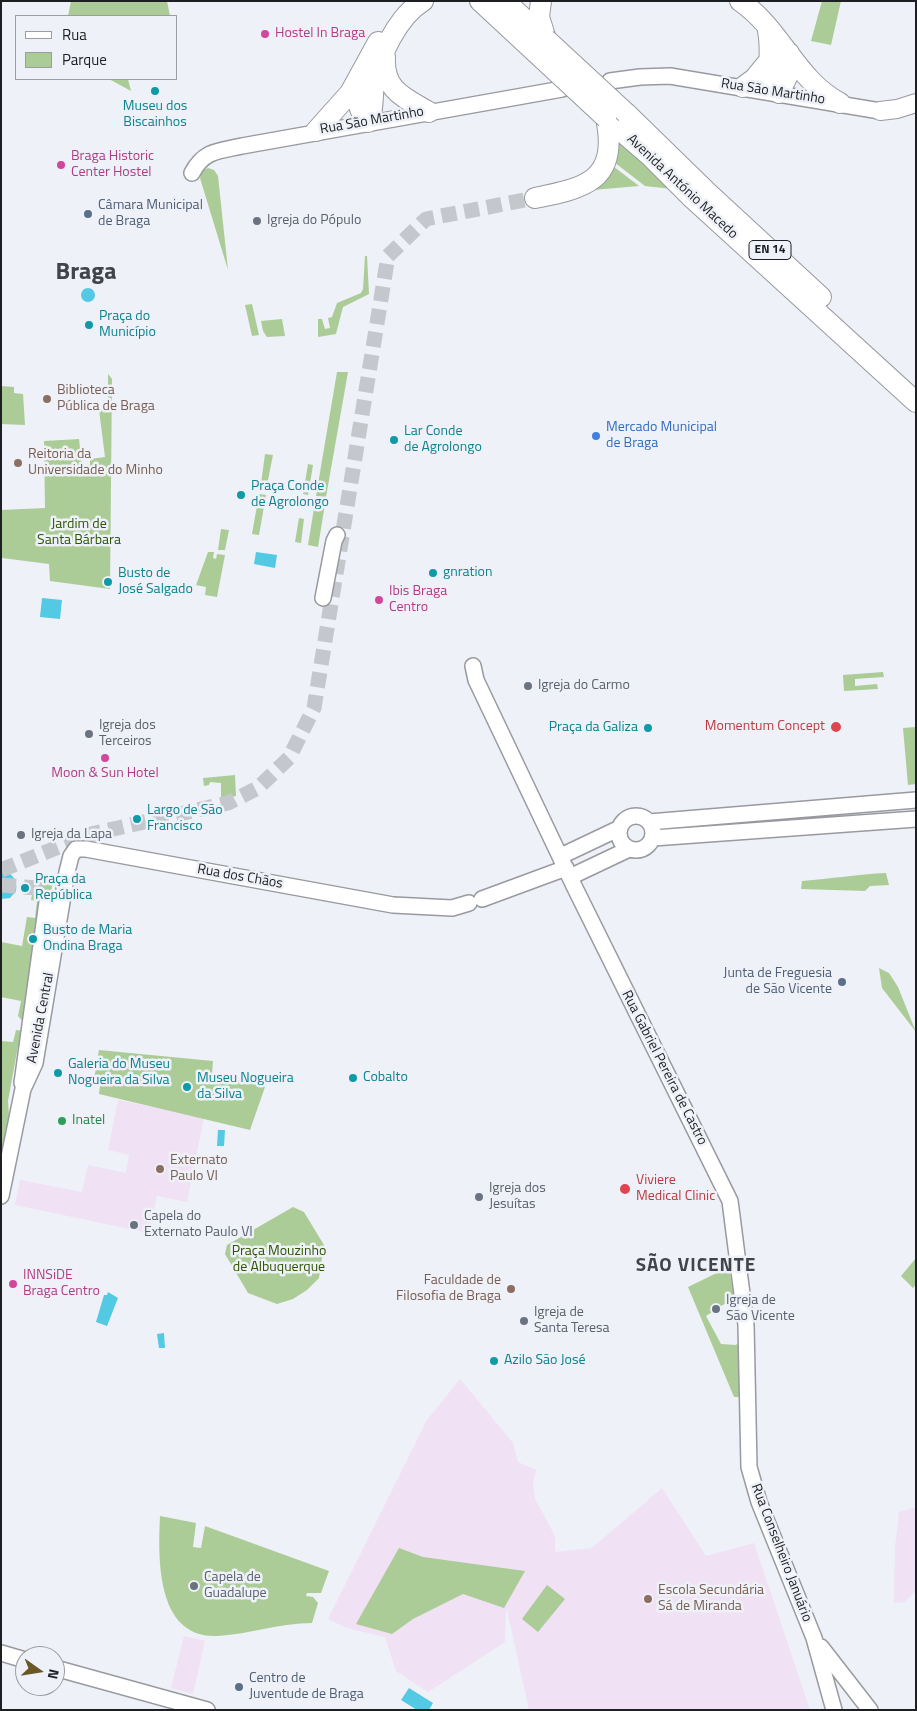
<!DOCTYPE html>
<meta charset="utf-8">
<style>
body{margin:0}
#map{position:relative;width:917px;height:1711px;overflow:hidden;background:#eef1f7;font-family:"Titillium Web",sans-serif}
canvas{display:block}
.frame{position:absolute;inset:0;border:2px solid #1e1f22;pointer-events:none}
.legend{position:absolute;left:15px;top:15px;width:162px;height:65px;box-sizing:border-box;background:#eef1f7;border:1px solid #9b9da2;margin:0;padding:6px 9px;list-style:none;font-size:15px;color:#1e1f22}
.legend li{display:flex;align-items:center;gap:10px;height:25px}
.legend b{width:25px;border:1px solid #9b9da2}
.north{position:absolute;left:15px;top:1646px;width:50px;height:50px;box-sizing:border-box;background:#eef1f7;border:1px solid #9b9da2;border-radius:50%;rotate:103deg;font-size:14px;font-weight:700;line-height:20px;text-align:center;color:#1e1f22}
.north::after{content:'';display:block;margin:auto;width:18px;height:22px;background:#6b5726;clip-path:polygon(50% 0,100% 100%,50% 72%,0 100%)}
</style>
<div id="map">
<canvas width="917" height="1711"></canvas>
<div class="frame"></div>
<ul class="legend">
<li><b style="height:6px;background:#fff"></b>Rua</li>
<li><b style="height:14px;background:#abcc97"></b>Parque</li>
</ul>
<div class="north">N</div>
</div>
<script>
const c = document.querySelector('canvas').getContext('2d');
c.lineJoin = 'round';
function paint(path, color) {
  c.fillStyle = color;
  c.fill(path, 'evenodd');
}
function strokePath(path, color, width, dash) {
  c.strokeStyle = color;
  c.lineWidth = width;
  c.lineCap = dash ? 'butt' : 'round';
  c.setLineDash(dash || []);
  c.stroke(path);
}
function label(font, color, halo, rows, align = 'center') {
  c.font = font + ' "Titillium Web",sans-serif';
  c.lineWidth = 5;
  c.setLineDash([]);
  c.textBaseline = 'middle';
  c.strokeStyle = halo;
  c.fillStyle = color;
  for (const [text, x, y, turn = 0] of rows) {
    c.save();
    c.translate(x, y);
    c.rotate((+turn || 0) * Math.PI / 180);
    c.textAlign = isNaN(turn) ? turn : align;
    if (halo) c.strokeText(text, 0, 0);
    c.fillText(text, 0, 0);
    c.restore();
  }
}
paint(new Path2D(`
 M118 1100 204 1117 187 1202 157 1196 149 1233 15 1205 20 1180 82 1192 88 1165 126 1173 129 1155 108 1150Z
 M460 1379 513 1443 518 1462 536 1470 533 1483 535 1499 555 1536V1552L592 1548 662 1488 706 1556 754 1543 810 1710H529L507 1610 512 1606 506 1610 505 1642 428 1692 396 1671 385 1637 347 1628 328 1619 427 1420Z
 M916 1507V1590L905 1602 894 1603 895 1547 899 1512Z
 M184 1636 205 1641 193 1694 171 1688Z`), '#f0e1f4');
paint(new Path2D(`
 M71 1H167L170 16H68Z
 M822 1H841L831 45 811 41Z
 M109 79H128L131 91Z
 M612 134 672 189 645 186 610 159Z
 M609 163 639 186 581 191Z
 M208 168 214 170 218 176 228 270 200 178 202 171Z
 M365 256H367L369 294 343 307 336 334 318 337V319H322L325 329 330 328 328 318 332 317 337 303 361 293 363 289Z
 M252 304 259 335 252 336 245 305Z
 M282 319 285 336 267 337 263 331 261 321Z
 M337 372H348L326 497 316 496Z
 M108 374 112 379 110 589 50 581 49 564 2 558 1 564V510L45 508 44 441 79 439 82 466 90 465V459L105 457 99 410H108Z
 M1 386 14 387V393L23 394 25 425 1 424Z
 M265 454 273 455 267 485 261 484Z
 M308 464 313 465 308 495 303 494Z
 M259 494 266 495 259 535 252 534Z
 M315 502 325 504 318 547 308 545Z
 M299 518 304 519 301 543 295 542Z
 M221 529 229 530 225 550H218Z
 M208 552H214L213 558 216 559 217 554 225 555 217 597 205 595 206 587 196 585Z
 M883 672 884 677 855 679V686L877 684 878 689 844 691 843 675Z
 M916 727V784L908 785 903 728Z
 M235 775 236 796 221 799V783L210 782 209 785 204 786 203 778Z
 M886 873 889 885 870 886 865 891 801 889 802 881C831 879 858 874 886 873Z
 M35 879 53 881 23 1046H18L8 1101 9 1115 1 1158V1041L13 1042 16 1030 23 1031 25 1024 18 1016 21 1001 1 997V942L22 946 27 917 35 918 37 901 31 900Z
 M879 968 889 973 898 987 916 1032 882 988Z
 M99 1050 213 1061 212 1073 265 1087 250 1130 99 1094 100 1086 93 1085Z
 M293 1207 304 1212 324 1245 319 1278 307 1290 293 1299 277 1304 248 1293 225 1254 227 1245Z
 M916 1258V1284L913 1288 901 1276Z
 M729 1267 738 1321 726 1303 706 1316 721 1344 736 1345 739 1342 740 1397H734L688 1287Z
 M160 1516 196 1523 193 1547 201 1548 205 1526 329 1571 321 1593H307L306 1596 313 1597 318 1603 312 1623C281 1623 249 1634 218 1636 156 1639 158 1559 160 1516Z
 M399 1548 423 1557 525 1571 504 1608 463 1594 413 1619 392 1634 356 1624Z
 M547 1585 565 1599 538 1632 522 1619Z`), '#abcc97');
paint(new Path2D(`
 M81 295a7 7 0 1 1 14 0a7 7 0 1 1-14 0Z
 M256 552 277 555 275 568 254 564Z
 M42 598 62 600 60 619 40 617Z
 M1 871C12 872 18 880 16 891L10 898 1 899Z
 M218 1130H225L224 1146H217Z
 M108 1292 118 1298 107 1326 96 1322 104 1295H107Z
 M164 1333 165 1348H159L157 1334Z
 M409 1688 433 1703 429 1710H417L401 1700Z`), '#53c9e3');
strokePath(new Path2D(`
 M1 870 91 834 228 803 258 788 289 758 314 708 388 256 426 219 535 198
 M1 885 37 888 45 893 47 902`), '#c4c7cc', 15, [15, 8]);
const secondary = new Path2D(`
 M610 81 640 77 670 76 880 111
 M192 173C204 150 219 151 242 146L562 89
 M323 598 334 541 337 535
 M473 666 476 680 574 886 730 1201 746 1325 749 1467 759 1502 814 1638 834 1710
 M619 833a17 17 0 1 1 34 0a17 17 0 1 1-34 0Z
 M649 822 916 800
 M653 838 916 819
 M561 856 620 828
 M570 877 629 849
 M482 899 566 868
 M22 1083 47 902
 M1 1196 23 1089 35 1063 67 872 71 856 76 849H86L393 905 452 908 469 903
 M821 1647 870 1710
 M1 1653 25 1660
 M55 1668 207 1710`);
const primary = new Path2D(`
 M880 111 897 109 916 103`);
const highway = new Path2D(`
 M480 1 536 53
 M505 1 546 39
 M541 1 539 17 546 39
 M740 1C781 29 796 80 840 103
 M767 26C774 53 763 66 779 93L788 75 789 53
 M385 56C383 90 403 97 429 112
 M358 80C356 95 358 111 368 122 374 110 372 97 374 84 379 56 398 16 423 1
 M743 87 754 79 768 62
 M626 113 705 190 821 297
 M606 118 650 156 690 196 916 402
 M316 131 350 93 378 42
 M535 198C585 188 619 181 606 118`);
strokePath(secondary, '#989aa0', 18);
strokePath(primary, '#989aa0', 20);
strokePath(highway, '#989aa0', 22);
strokePath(secondary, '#fff', 15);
strokePath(primary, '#fff', 18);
strokePath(highway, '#fff', 20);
const highwayBridge = new Path2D(`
 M546 39 626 113
 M536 53 606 118`);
strokePath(highwayBridge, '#989aa0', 22, []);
strokePath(highwayBridge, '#fff', 20);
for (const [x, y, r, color] of [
 [265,34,5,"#d1479c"],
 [155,91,5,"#0f9aa8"],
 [61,165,5,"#d1479c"],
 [88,214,5,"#5c6f8a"],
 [257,221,5,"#6b7280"],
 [89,325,5,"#0f9aa8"],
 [47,399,5,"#8d6e63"],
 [596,436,5,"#3f7fe0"],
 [394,440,5,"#0f9aa8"],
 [18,463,5,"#8d6e63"],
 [241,495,5,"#0f9aa8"],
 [433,573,5,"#0f9aa8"],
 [108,582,5,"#0f9aa8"],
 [379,600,5,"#d1479c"],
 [528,686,5,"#6b7280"],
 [836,727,6,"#e0444e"],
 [648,728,5,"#0f9aa8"],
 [89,734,5,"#6b7280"],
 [105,758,5,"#d1479c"],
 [137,819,5,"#0f9aa8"],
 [21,835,5,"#6b7280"],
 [25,888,5,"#0f9aa8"],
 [33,939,5,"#0f9aa8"],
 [842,982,5,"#5c6f8a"],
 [58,1073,5,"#0f9aa8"],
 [353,1078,5,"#0f9aa8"],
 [187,1087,5,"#0f9aa8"],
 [62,1121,5,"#2e9e5b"],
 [160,1169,5,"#8d6e63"],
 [625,1189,6,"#e0444e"],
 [479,1197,5,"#6b7280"],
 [134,1225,5,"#6b7280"],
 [13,1284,5,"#d1479c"],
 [511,1289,5,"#8d6e63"],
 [716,1309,5,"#6b7280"],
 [524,1321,5,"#6b7280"],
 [494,1361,5,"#0f9aa8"],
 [194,1586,5,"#6b7280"],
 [648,1599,5,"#8d6e63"],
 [239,1687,5,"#5c6f8a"]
]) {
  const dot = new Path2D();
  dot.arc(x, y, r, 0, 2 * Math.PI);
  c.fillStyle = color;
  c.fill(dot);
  strokePath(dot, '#eef1f7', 2);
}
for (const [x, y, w] of [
 [770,250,42]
]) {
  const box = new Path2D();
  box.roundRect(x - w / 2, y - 9.5, w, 19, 4);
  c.fillStyle = '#eef1f7';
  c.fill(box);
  strokePath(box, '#1e1f22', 1);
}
label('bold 12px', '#1e1f22', null, [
 ["EN 14",770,250]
]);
label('14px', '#b23c85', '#eef1f7', [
 ["Hostel In Braga",275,34],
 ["Braga Historic",71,157],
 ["Center Hostel",71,173],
 ["Ibis Braga",389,592],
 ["Centro",389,608],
 ["Moon & Sun Hotel",105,774,"center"],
 ["INNSiDE",23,1276],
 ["Braga Centro",23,1292]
], 'left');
label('14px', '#1e1f22', '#eef1f7', [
 ["Rua São Martinho",773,92,9],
 ["Rua São Martinho",372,121,-10],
 ["Avenida António Macedo",682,187,43],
 ["Rua dos Chãos",240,877,10],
 ["Avenida Central",41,1018,-79],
 ["Rua Gabriel Pereira de Castro",664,1068,63],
 ["Rua Conselheiro Januário",781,1553,69]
]);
label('14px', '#0d838f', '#eef1f7', [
 ["Museu dos",155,107,"center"],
 ["Biscainhos",155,123,"center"],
 ["Praça do",99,317],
 ["Município",99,333],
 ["Lar Conde",404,432],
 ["de Agrolongo",404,448],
 ["Praça Conde",251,487],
 ["de Agrolongo",251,503],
 ["gnration",443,573],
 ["Busto de",118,574],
 ["José Salgado",118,590],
 ["Praça da Galiza",638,728,"right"],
 ["Largo de São",147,811],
 ["Francisco",147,827],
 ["Praça da",35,880],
 ["República",35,896],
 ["Busto de Maria",43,931],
 ["Ondina Braga",43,947],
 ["Galeria do Museu",68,1065],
 ["Nogueira da Silva",68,1081],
 ["Cobalto",363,1078],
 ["Museu Nogueira",197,1079],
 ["da Silva",197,1095],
 ["Azilo São José",504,1361]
], 'left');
label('14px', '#4e5e75', '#eef1f7', [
 ["Câmara Municipal",98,206],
 ["de Braga",98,222],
 ["Junta de Freguesia",832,974,"right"],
 ["de São Vicente",832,990,"right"],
 ["Centro de",249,1679],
 ["Juventude de Braga",249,1695]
], 'left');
label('14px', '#5b616d', '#eef1f7', [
 ["Igreja do Pópulo",267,221],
 ["Igreja do Carmo",538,686],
 ["Igreja dos",99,726],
 ["Terceiros",99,742],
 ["Igreja da Lapa",31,835],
 ["Igreja dos",489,1189],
 ["Jesuítas",489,1205],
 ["Capela do",144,1217],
 ["Externato Paulo VI",144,1233],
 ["Igreja de",726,1301],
 ["São Vicente",726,1317],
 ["Igreja de",534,1313],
 ["Santa Teresa",534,1329],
 ["Capela de",204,1578],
 ["Guadalupe",204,1594]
], 'left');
label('14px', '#785e54', '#eef1f7', [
 ["Biblioteca",57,391],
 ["Pública de Braga",57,407],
 ["Reitoria da",28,455],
 ["Universidade do Minho",28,471],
 ["Externato",170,1161],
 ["Paulo VI",170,1177],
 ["Faculdade de",501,1281,"right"],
 ["Filosofia de Braga",501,1297,"right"],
 ["Escola Secundária",658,1591],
 ["Sá de Miranda",658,1607]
], 'left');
label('14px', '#366cbe', '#eef1f7', [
 ["Mercado Municipal",606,428],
 ["de Braga",606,444]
], 'left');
label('14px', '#2d5402', '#eef1f7', [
 ["Jardim de",79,525],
 ["Santa Bárbara",79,541],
 ["Praça Mouzinho",279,1252],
 ["de Albuquerque",279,1268]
]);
label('14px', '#be3a42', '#eef1f7', [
 ["Momentum Concept",825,727],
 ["Viviere",636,1181,"left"],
 ["Medical Clinic",636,1197,"left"]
], 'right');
label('14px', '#27864d', '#eef1f7', [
 ["Inatel",72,1121]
], 'left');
c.letterSpacing = '1px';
label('bold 19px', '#424449', '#eef1f7', [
 ["SÃO VICENTE",696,1266]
]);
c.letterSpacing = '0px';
label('bold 24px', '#424449', '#eef1f7', [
 ["Braga",86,273]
]);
</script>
